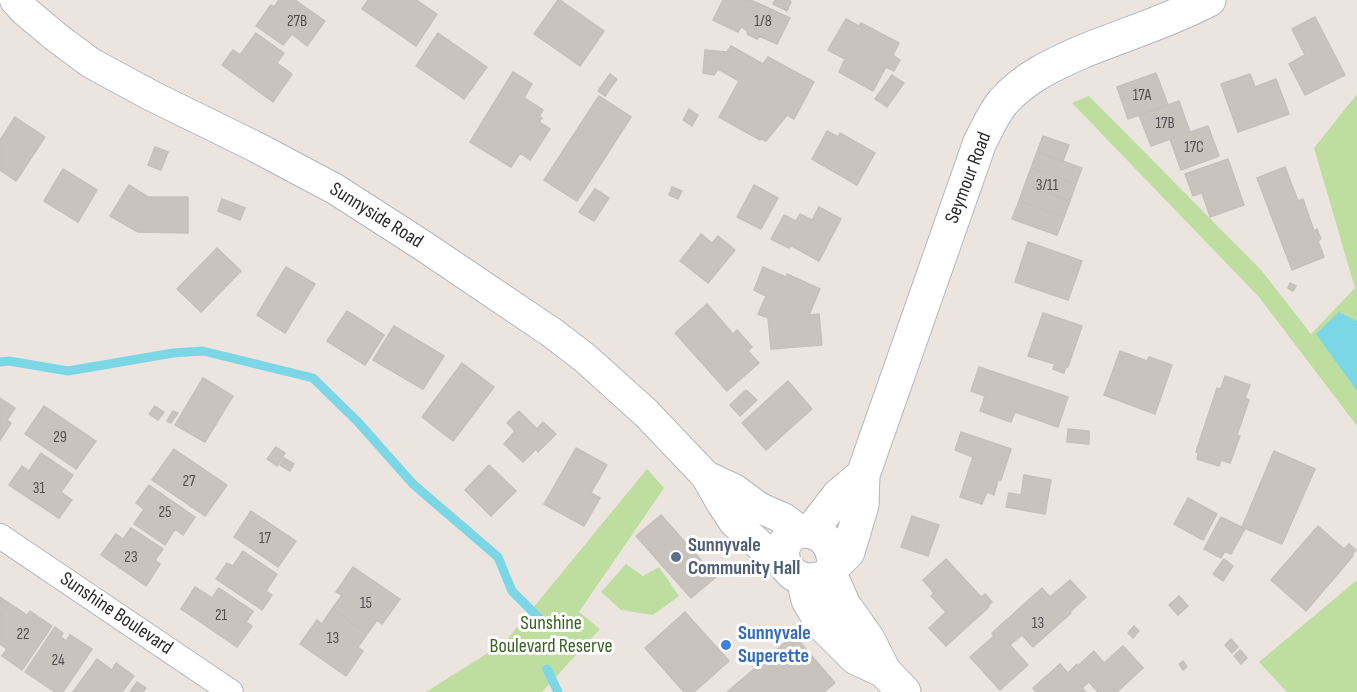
<!DOCTYPE html>
<style>
body{margin:0}
canvas{display:block;background:#ece5df}
</style>
<canvas width="1357" height="692"></canvas>
<script>
const c = document.querySelector('canvas').getContext('2d');
c.lineJoin = 'round';
function paint(path, color) {
  c.fillStyle = color;
  c.fill(path, 'evenodd');
}
function strokePath(path, color, width, dash) {
  c.strokeStyle = color;
  c.lineWidth = width;
  c.lineCap = dash ? 'butt' : 'round';
  c.setLineDash(dash || []);
  c.stroke(path);
}
function label(font, color, halo, rows, align = 'center') {
  c.font = font + ' "Sofia Sans Condensed",sans-serif';
  c.lineWidth = 6;
  c.setLineDash([]);
  c.textBaseline = 'middle';
  c.strokeStyle = halo;
  c.fillStyle = color;
  for (const [text, x, y, turn = 0] of rows) {
    c.save();
    c.translate(x, y);
    c.rotate((+turn || 0) * Math.PI / 180);
    c.textAlign = isNaN(turn) ? turn : align;
    if (halo) c.strokeText(text, 0, 0);
    c.fillText(text, 0, 0);
    c.restore();
  }
}
paint(new Path2D(`
 M1357 91V426L1259 297 1072 103 1089 96 1262 271 1311 334 1355 288 1314 148 1357 94Z
 M647 469 664 488 579 612 600 629 542 692H426L505 642Z
 M626 564 643 576 659 567 679 596 653 615 621 610 601 592Z
 M1357 580V692H1287L1259 662Z`), '#bedea0');
paint(new Path2D(`
 M1339 312 1357 321V391L1316 334Z`), '#7bd7e5');
strokePath(new Path2D(`
 M0 362 9 361 68 371 173 353 203 351 313 378 358 422 413 484 498 557 512 591 545 624
 M547 669 558 692`), '#7bd7e5', 9);
const building = new Path2D(`
 M279 0H295L325 21 307 46 292 34 283 45 256 26 271 5 274 7Z
 M368 0H416L437 14 416 46 362 9Z
 M558 0H560L604 31 580 66 534 34Z
 M723 0H751L790 18 777 44 759 36 757 39 747 34 748 31 741 27 738 32 713 20Z
 M775 0H790V2H791L787 11 773 4Z
 M1315 17 1345 75 1305 95 1289 64 1305 55 1292 29Z
 M846 19 859 26 861 23 899 43 893 55 900 60 894 71 886 67 873 91 839 72 845 59 828 50Z
 M256 33 284 53 277 63 292 74 273 102 222 65 233 50 240 55Z
 M438 33 487 67 464 99 416 66Z
 M731 46 763 64 768 57 814 82 794 119 787 115 766 141 761 139 760 140 719 117 739 81 718 69 714 75 703 73 705 50 727 52Z
 M513 72 532 84 524 98 543 110 539 117 542 118 539 122 550 129 530 160 520 153 511 167 470 142Z
 M1156 73 1168 105 1128 119 1117 87Z
 M610 74 617 79 605 96 598 91Z
 M1250 74 1255 87 1276 79 1289 114 1238 132 1221 84Z
 M892 75 904 83 887 107 875 99Z
 M599 96 631 117 577 201 544 180Z
 M1179 101 1190 132 1151 146 1139 115Z
 M689 109 698 115 692 126 683 120Z
 M15 117 45 137 16 181 0 170V140Z
 M1208 126 1219 156 1181 170 1170 139Z
 M827 131 838 137 840 133 875 153 857 185 812 159Z
 M1043 136 1069 145 1063 161 1037 152Z
 M155 147 168 152 161 170 148 165Z
 M1037 152 1082 168 1076 184 1031 168Z
 M1228 159 1244 205 1210 217 1202 193 1193 196 1185 174Z
 M1285 167 1298 201 1303 199 1314 231 1317 229 1321 239 1318 241 1324 257 1292 270 1257 178Z
 M1031 168 1076 184 1070 201 1025 184Z
 M63 169 97 190 78 222 44 201Z
 M1025 184 1070 201 1064 217 1019 201Z
 M129 185 148 197H188V233L138 232 110 216Z
 M754 185 778 198 761 229 737 217Z
 M672 187 682 191 678 199 669 195Z
 M595 189 609 198 594 221 579 212Z
 M222 199 245 208 240 220 218 211Z
 M1019 201 1064 217 1057 235 1012 219Z
 M819 207 841 219 819 261 790 245 789 248 771 239 784 215 796 221 800 214 812 220Z
 M701 234 712 243 718 236 735 250 708 283 680 261Z
 M1028 242 1082 261 1068 300 1015 282Z
 M217 248 241 271 201 312 177 289Z
 M286 267 315 284 285 333 257 315Z
 M763 267 786 277 787 274 820 289 809 315 819 314 822 345 771 349 768 318 758 314 766 296 754 290Z
 M1290 283 1296 286 1293 291 1288 288Z
 M707 304 733 334 737 330 752 347 748 351 759 363 727 391 675 333Z
 M347 311 384 335 365 365 327 341Z
 M1043 313 1082 326 1068 367H1066L1064 373 1053 369 1055 364 1028 356Z
 M394 326 444 356 423 389 373 360Z
 M1120 351 1147 361 1149 357 1172 365 1155 414 1104 395Z
 M462 363 494 387 453 441 422 417Z
 M979 367 1068 397 1058 427 1015 412 1011 422 980 411 985 396 971 391Z
 M1225 376 1250 385 1245 398 1249 400 1237 435 1240 436 1230 463 1221 460 1219 466 1197 459 1198 453 1196 452 1217 388 1221 389Z
 M203 378 233 396 205 442 175 425Z
 M788 381 812 409 766 450 742 423Z
 M746 390 757 400 740 416 730 405Z
 M0 398 15 408 7 420 11 423 0 440Z
 M44 406 96 441 76 469 25 434Z
 M155 406 164 412 158 420 149 414Z
 M173 411 178 413 171 423 167 421Z
 M519 411 537 429 543 422 556 434 538 452 536 449 523 462 504 444 515 431 507 423Z
 M1068 429 1089 431V444L1067 442Z
 M961 432 1011 449 1001 480H998L994 495 987 492 982 504 960 497 973 457 955 450Z
 M276 447 285 453 277 466 267 459Z
 M576 448 607 465 591 493 600 498 584 526 544 504Z
 M174 449 227 485 205 516 152 480Z
 M1274 451 1315 469 1282 544 1242 527Z
 M41 453 73 475 61 492 72 500 59 518 9 485 22 466 29 471Z
 M284 458 294 464 290 471 280 465Z
 M489 465 516 491 491 516 465 490Z
 M1024 475 1051 480 1045 514 1006 507 1009 493 1021 495Z
 M149 485 195 517 183 535 175 529 165 545 134 524 144 509 136 503Z
 M1188 498 1217 514 1203 540 1174 524Z
 M251 511 296 541 278 567 234 537Z
 M661 515 716 577 691 598 636 536Z
 M912 516 939 525 928 556 901 547Z
 M1221 517 1245 529 1231 554 1225 551 1221 558 1204 549Z
 M1318 526 1344 549 1349 544 1356 550 1352 555 1353 556 1306 611 1271 580Z
 M131 528 163 549 155 560 160 564 146 586 101 555 116 534 123 539Z
 M243 551 277 574 266 591 272 595 262 610 216 579 227 563 233 566Z
 M946 559 981 597 985 594 992 602 988 606 989 607 946 646 929 628 946 612 931 596 934 593 923 580Z
 M1224 559 1233 566 1223 581 1213 574Z
 M353 567 400 599 382 624 377 620 367 634 332 609 342 595 336 592Z
 M1070 580 1086 597 1070 612 1071 613 1033 647 1022 635 1010 645 1028 665 1000 690 970 657 994 636 992 633 1042 588 1050 597Z
 M195 587 212 598 219 588 253 611 246 622 252 626 237 647 181 609Z
 M1179 596 1188 606 1178 615 1169 605Z
 M0 597 9 603 0 617Z
 M9 603 27 615 30 611 52 626 22 670 2 656 7 649 0 644V617Z
 M332 609 367 634 358 647 363 651 346 676 300 644 317 620 322 624Z
 M685 612 729 661 694 692H684L645 648Z
 M1134 626 1139 631 1133 638 1128 633Z
 M55 627 63 633 61 637 66 641 70 635 92 649 63 692H55L25 672Z
 M794 635 835 683 824 692H727Z
 M1231 639 1238 647 1232 653 1225 645Z
 M1123 646 1143 668 1117 692H1098L1089 682 1082 688 1086 692H1036L1033 688 1060 664 1068 673 1077 664 1078 666 1094 651 1104 663Z
 M1240 650 1247 658 1241 664 1234 656Z
 M97 659 112 670 116 663 134 676 122 692H73Z
 M1183 661 1187 667 1183 670 1179 664Z
 M137 682 146 688 143 692H130Z`);
paint(building, '#c8c3bd');
strokePath(building, '#c7c0b9', 1.5);
const minor = new Path2D(`
 M0 536 231 692`);
const tertiary = new Path2D(`
 M15 0 24 10 56 37 91 63 152 96 256 147 335 189 422 245 551 332 585 358 646 413 706 476 722 504 734 522 762 547 783 555
 M706 476 734 489 760 508 785 519 800 531`);
const secondary = new Path2D(`
 M800 531C816 530 830 538 833 556 834 561 834 565 832 569 829 576 824 578 817 579 794 585 772 558 788 539 790 535 796 533 800 531Z
 M811 531 838 496 863 475
 M834 566 848 552 862 505 863 475 980 142C987 129 993 114 1003 102 1025 77 1054 64 1084 51 1126 34 1169 21 1209 0
 M830 574 844 605 868 639 884 671 904 692
 M803 579 808 600 822 624 856 658 884 671`);
strokePath(minor, '#b2b6be', 26);
strokePath(tertiary, '#b2b6be', 32);
strokePath(secondary, '#b2b6be', 35);
strokePath(minor, '#fff', 24);
strokePath(tertiary, '#fff', 30);
strokePath(secondary, '#fff', 33);
for (const [x, y, r, color] of [
 [676,557,6,"#5c6f8a"],
 [726,645,6,"#3f7fe0"]
]) {
  const dot = new Path2D();
  dot.arc(x, y, r, 0, 2 * Math.PI);
  c.fillStyle = color;
  c.fill(dot);
  strokePath(dot, '#fff', 2);
}
label('16px', '#525150', null, [
 ["27B",297,22],
 ["1/8",763,22],
 ["17A",1142,96],
 ["17B",1165,124],
 ["17C",1194,148],
 ["3/11",1047,186],
 ["29",60,438],
 ["27",189,482],
 ["31",39,489],
 ["25",165,513],
 ["17",265,539],
 ["23",131,558],
 ["15",366,604],
 ["21",221,616],
 ["13",1038,624],
 ["22",23,635],
 ["13",333,639],
 ["24",58,661]
]);
label('20px', '#2b2b2b', '#fff', [
 ["Seymour Road",969,178,-69],
 ["Sunnyside Road",376,216,32],
 ["Sunshine Boulevard",116,614,34]
]);
label('bold 20px', '#4e5e75', '#fff', [
 ["Sunnyvale",688,546],
 ["Community Hall",688,569]
], 'left');
label('20px', '#386321', '#fff', [
 ["Sunshine",551,624],
 ["Boulevard Reserve",551,647]
]);
label('bold 20px', '#366cbe', '#fff', [
 ["Sunnyvale",738,634],
 ["Superette",738,657]
], 'left');
</script>
